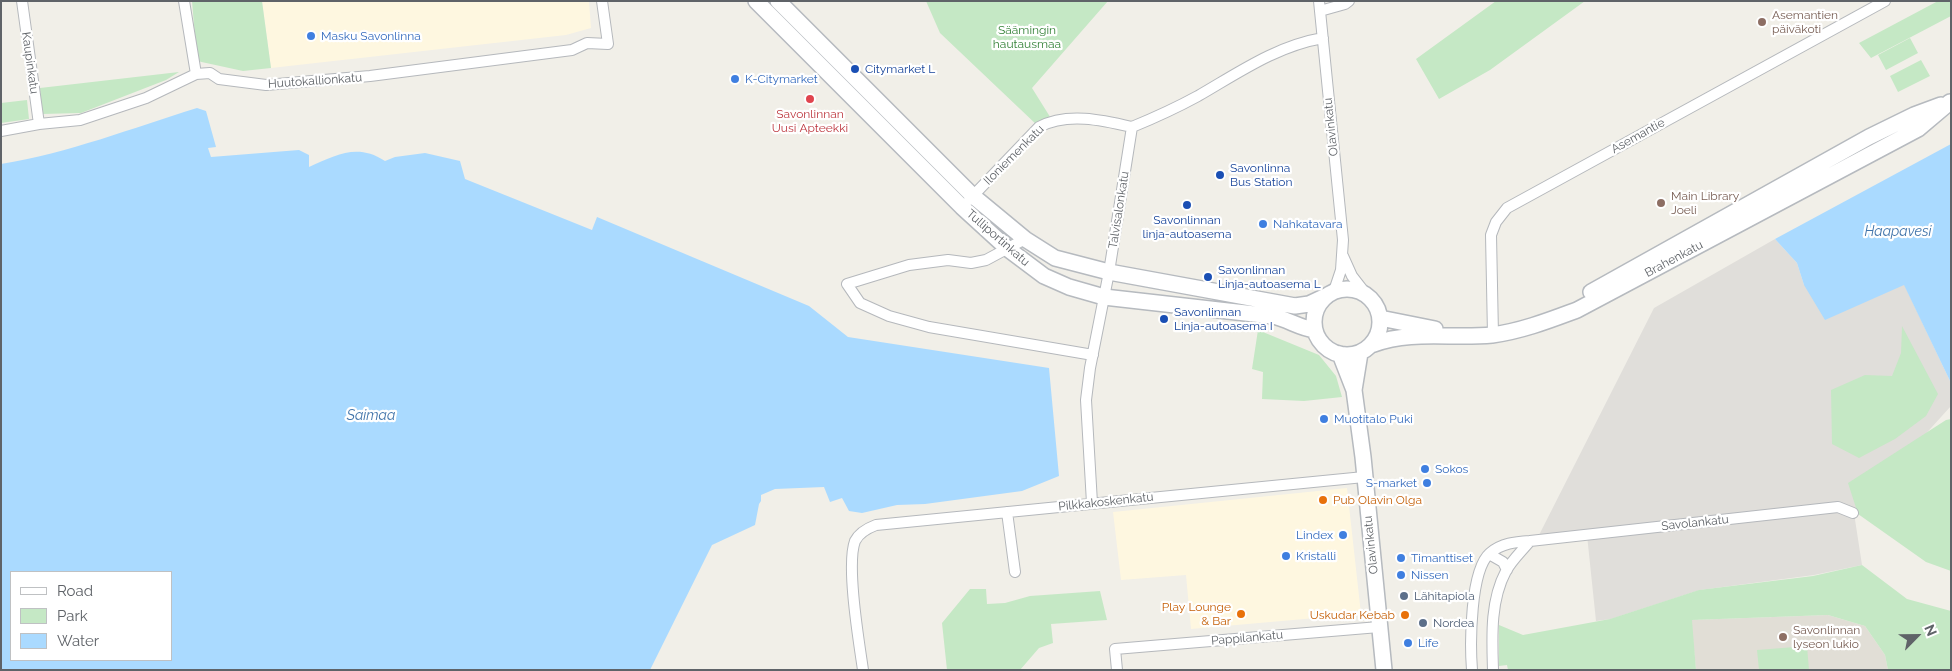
<!DOCTYPE html>
<meta charset="utf-8">
<style>
body{margin:0}
#map{position:relative;width:1952px;height:671px;overflow:hidden;background:#f1efe8;font-family:Raleway,sans-serif}
canvas{display:block}
.frame{position:absolute;inset:0;border:2px solid #5f6368;pointer-events:none}
.legend{position:absolute;left:10px;top:571px;width:162px;height:90px;box-sizing:border-box;background:#fff;border:1px solid #bfc1c3;margin:0;padding:6px 9px;list-style:none;font-size:15px;color:#5f6368}
.legend li{display:flex;align-items:center;gap:10px;height:25px}
.legend b{width:25px;border:1px solid #bfc1c3}
.north{position:absolute;left:1892px;top:611px;width:50px;height:50px;-webkit-text-stroke:4px #fff;paint-order:stroke;rotate:67deg;font-size:14px;font-weight:700;line-height:20px;text-align:center;color:#5f6368}
.north::after{content:'';display:block;margin:auto;width:18px;height:22px;background:#5f6368;clip-path:polygon(50% 0,100% 100%,50% 72%,0 100%)}
</style>
<div id="map">
<canvas width="1952" height="671"></canvas>
<div class="frame"></div>
<ul class="legend">
<li><b style="height:6px;background:#fff"></b>Road</li>
<li><b style="height:14px;background:#c5e8c5"></b>Park</li>
<li><b style="height:14px;background:#aadaff"></b>Water</li>
</ul>
<div class="north">N</div>
</div>
<script>
const c = document.querySelector('canvas').getContext('2d');
c.lineJoin = 'round';
function paint(path, color) {
  c.fillStyle = color;
  c.fill(path, 'evenodd');
}
function strokePath(path, color, width, dash) {
  c.strokeStyle = color;
  c.lineWidth = width;
  c.lineCap = dash ? 'butt' : 'round';
  c.setLineDash(dash || []);
  c.stroke(path);
}
function label(font, color, halo, rows, align = 'center') {
  c.font = font + ' Raleway,sans-serif';
  c.lineWidth = 4.5;
  c.setLineDash([]);
  c.textBaseline = 'middle';
  c.strokeStyle = halo;
  c.fillStyle = color;
  for (const [text, x, y, turn = 0] of rows) {
    c.save();
    c.translate(x, y);
    c.rotate((+turn || 0) * Math.PI / 180);
    c.textAlign = isNaN(turn) ? turn : align;
    if (halo) c.strokeText(text, 0, 0);
    c.fillText(text, 0, 0);
    c.restore();
  }
}
paint(new Path2D(`
 M262 1H589L591 28 566 35 271 68Z
 M1347 488 1361 614 1191 629 1186 575 1121 580 1113 512Z`), '#fef7e0');
paint(new Path2D(`
 M1775 239 1797 263 1804 285 1904 284 1951 383V406L1854 513 1862 565 1814 575 1700 590 1611 619 1596 621 1587 535 1536 541 1654 308Z`), '#e0deda');
paint(new Path2D(`
 M1828 615 1865 626 1885 655 1888 670H1696L1691 620Z`), '#e1ded6');
paint(new Path2D(`
 M192 1H262L271 68 243 71 197 61Z
 M926 1H1108L1032 88 1052 120 1039 127 940 33Z
 M1496 1H1585L1490 70 1439 99 1416 59Z
 M1938 1H1951V16L1871 58 1859 43Z
 M1910 38 1918 53 1886 70 1878 55Z
 M1921 60 1930 76 1898 92 1890 76Z
 M179 72 166 80 81 113 42 114 40 88Z
 M27 100 29 119 1 123V103Z
 M1902 326 1938 394 1926 416 1895 439 1859 458 1832 444 1831 390 1865 375 1892 376 1901 353Z
 M1258 330 1319 355 1336 376 1342 397 1304 401 1262 399 1263 372 1252 369Z
 M1951 419V571L1926 562 1858 514 1848 483 1946 420Z
 M1862 565 1907 599 1951 611V670H1888L1885 655 1865 626 1828 615 1692 620 1696 670H1508L1507 665 1499 666V625L1523 635 1610 619 1699 590 1813 576Z
 M970 589H986L987 604 1005 603 1030 596 1100 591 1107 620 1051 624 1053 643 1039 648 1020 670H947L942 623Z
 M1807 646 1809 670H1759L1757 650Z`), '#c5e8c5');
paint(new Path2D(`
 M197 108 206 111 216 147 208 148 211 157 299 150 309 155V167C337 155 357 143 385 161L395 157 425 153 460 161 465 179 592 230 597 217 809 306 848 337 1049 368 1059 476 1022 491 925 504 897 505 862 513 849 511 842 498 830 502 824 487 775 489 761 495V501L759 504 755 525 712 545 650 670H1V164C69 153 132 128 197 108ZM11 572H171V660H11Z
 M1951 144V383L1904 285 1825 320 1804 285 1797 263 1775 239Z`), '#aadaff');
const minor = new Path2D(`
 M22 1 39 124
 M184 1 196 74
 M1319 1 1343 240 1341 270 1334 291
 M1320 11 1345 4 1349 1
 M1 131 39 124 80 120 146 98 196 74 210 73 219 79 266 85 370 76 572 50 587 43 608 44 602 1
 M969 200 1039 127C1067 112 1102 120 1132 127
 M1025 239 986 260 971 263 948 260 909 265 847 284 860 303 889 316 929 327 1093 355
 M1343 256 1352 276 1366 294
 M1493 335 1491 235 1496 222 1507 208 1885 1
 M1092 503 1086 400 1090 368 1109 272 1132 127C1154 118 1176 108 1198 96 1238 73 1276 46 1323 38
 M1007 512 1015 572
 M1489 554 1503 562 1507 570
 M863 670C859 642 846 565 855 541 859 533 868 528 876 525L1364 477
 M1117 670 1115 649 1379 627
 M1472 670C1470 644 1470 570 1490 553 1502 543 1515 542 1530 541
 M1493 670C1492 637 1490 601 1506 571 1512 560 1522 551 1530 541L1838 507 1853 513`);
const secondary = new Path2D(`
 M756 1 962 207 1008 249 1044 276 1069 287 1104 297 1272 316C1288 319 1299 328 1315 330
 M778 1 973 196 1025 239 1055 258 1109 272 1295 306 1309 304 1326 296
 M1314 322a33 33 0 1 1 66 0a33 33 0 1 1-66 0Z
 M1591 292 1869 137 1914 115 1941 105
 M1380 318 1435 329
 M1374 344C1411 330 1453 339 1492 335 1522 331 1550 320 1577 310L1918 129 1950 102
 M1340 354 1354 390 1363 457 1384 670
 M1354 390 1360 353`);
strokePath(minor, '#b5b8bc', 12);
strokePath(secondary, '#b6babf', 18);
strokePath(minor, '#fff', 10);
strokePath(secondary, '#fff', 15);
for (const [x, y, r, color] of [
 [1762,22,5,"#8d6e63"],
 [311,36,5,"#3f7fe0"],
 [855,69,5,"#1a4fb4"],
 [735,79,5,"#3f7fe0"],
 [810,99,5,"#e0444e"],
 [1220,175,5,"#1a4fb4"],
 [1661,203,5,"#8d6e63"],
 [1187,205,5,"#1a4fb4"],
 [1263,224,5,"#3f7fe0"],
 [1208,277,5,"#1a4fb4"],
 [1164,319,5,"#1a4fb4"],
 [1324,419,5,"#3f7fe0"],
 [1425,469,5,"#3f7fe0"],
 [1427,483,5,"#3f7fe0"],
 [1323,500,5,"#e8710a"],
 [1343,535,5,"#3f7fe0"],
 [1286,556,5,"#3f7fe0"],
 [1401,558,5,"#3f7fe0"],
 [1401,575,5,"#3f7fe0"],
 [1404,596,5,"#5c6f8a"],
 [1241,614,5,"#e8710a"],
 [1405,615,5,"#e8710a"],
 [1423,623,5,"#5c6f8a"],
 [1783,637,5,"#8d6e63"],
 [1408,643,5,"#3f7fe0"]
]) {
  const dot = new Path2D();
  dot.arc(x, y, r, 0, 2 * Math.PI);
  c.fillStyle = color;
  c.fill(dot);
  strokePath(dot, '#fff', 2);
}
label('12px', '#785e54', '#fff', [
 ["Asemantien",1772,15],
 ["päiväkoti",1772,29],
 ["Main Library",1671,196],
 ["Joeli",1671,210],
 ["Savonlinnan",1793,630],
 ["lyseon lukio",1793,644]
], 'left');
label('12px', '#348238', '#fff', [
 ["Säämingin",1027,30],
 ["hautausmaa",1027,44]
]);
label('12px', '#366cbe', '#fff', [
 ["Masku Savonlinna",321,36],
 ["K-Citymarket",745,79],
 ["Nahkatavara",1273,224],
 ["Muotitalo Puki",1334,419],
 ["Sokos",1435,469],
 ["S-market",1417,483,"right"],
 ["Lindex",1333,535,"right"],
 ["Kristalli",1296,556],
 ["Timanttiset",1411,558],
 ["Nissen",1411,575],
 ["Life",1418,643]
], 'left');
label('12px', '#5f6368', '#fff', [
 ["Kaupinkatu",30,63,82],
 ["Huutokallionkatu",315,81,-4],
 ["Olavinkatu",1331,127,-96],
 ["Asemantie",1638,136,-29],
 ["Iloniemenkatu",1014,155,-45],
 ["Talvisalonkatu",1119,210,-81],
 ["Tulliportinkatu",998,238,41],
 ["Brahenkatu",1674,259,-28],
 ["Pilkkakoskenkatu",1106,502,-6],
 ["Savolankatu",1695,523,-6],
 ["Olavinkatu",1371,545,-96],
 ["Pappilankatu",1247,638,-5]
]);
label('12px', '#164399', '#fff', [
 ["Citymarket L",865,69],
 ["Savonlinna",1230,168],
 ["Bus Station",1230,182],
 ["Savonlinnan",1187,220,"center"],
 ["linja-autoasema",1187,234,"center"],
 ["Savonlinnan",1218,270],
 ["Linja-autoasema L",1218,284],
 ["Savonlinnan",1174,312],
 ["Linja-autoasema I",1174,326]
], 'left');
label('12px', '#be3a42', '#fff', [
 ["Savonlinnan",810,114],
 ["Uusi Apteekki",810,128]
]);
label('12px', '#c56008', '#fff', [
 ["Pub Olavin Olga",1333,500,"left"],
 ["Play Lounge",1231,607],
 ["& Bar",1231,621],
 ["Uskudar Kebab",1395,615]
], 'right');
label('12px', '#4e5e75', '#fff', [
 ["Lähitapiola",1414,596],
 ["Nordea",1433,623]
], 'left');
label('italic 14px', '#4174aa', '#fff', [
 ["Haapavesi",1898,232],
 ["Saimaa",371,416]
]);
</script>
